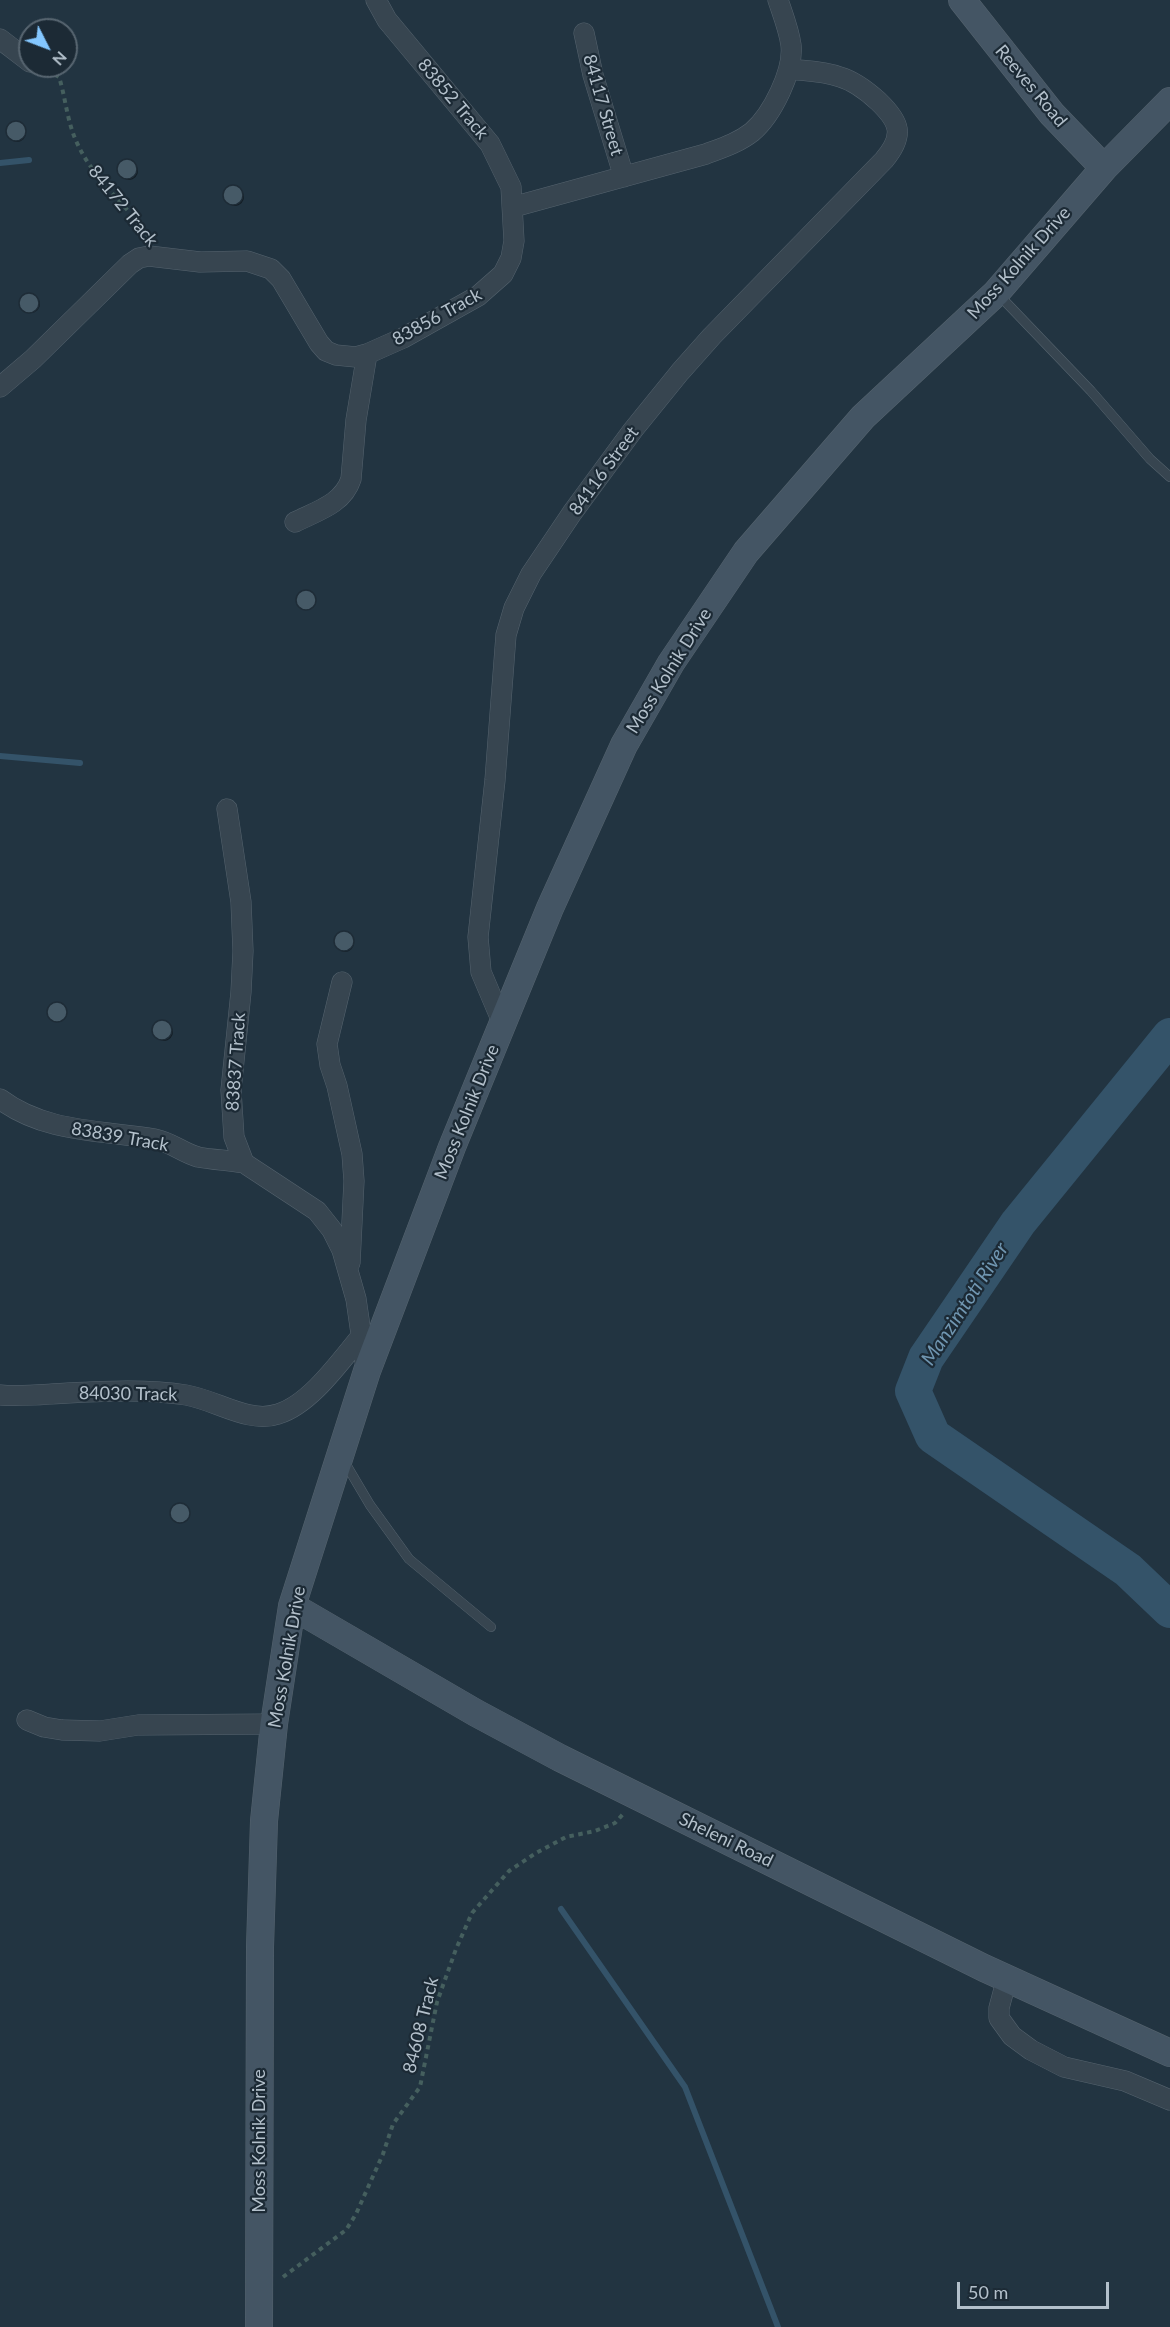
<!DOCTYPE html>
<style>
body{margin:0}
#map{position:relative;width:1170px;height:2327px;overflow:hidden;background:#223441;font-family:Lato,sans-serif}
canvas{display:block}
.north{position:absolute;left:18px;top:18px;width:60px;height:60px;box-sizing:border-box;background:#1c2a35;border:2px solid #586671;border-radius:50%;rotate:132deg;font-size:16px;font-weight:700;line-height:24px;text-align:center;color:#b3c0cb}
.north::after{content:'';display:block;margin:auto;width:21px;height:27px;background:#84c7ff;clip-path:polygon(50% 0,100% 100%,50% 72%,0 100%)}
.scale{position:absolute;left:957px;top:2282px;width:152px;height:27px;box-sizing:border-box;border:3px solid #b3c0cb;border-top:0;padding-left:8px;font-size:18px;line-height:21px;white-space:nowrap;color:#b3c0cb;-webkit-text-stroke:4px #1c2a35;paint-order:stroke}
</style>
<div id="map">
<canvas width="1170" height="2327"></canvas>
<div class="north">N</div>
<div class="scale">50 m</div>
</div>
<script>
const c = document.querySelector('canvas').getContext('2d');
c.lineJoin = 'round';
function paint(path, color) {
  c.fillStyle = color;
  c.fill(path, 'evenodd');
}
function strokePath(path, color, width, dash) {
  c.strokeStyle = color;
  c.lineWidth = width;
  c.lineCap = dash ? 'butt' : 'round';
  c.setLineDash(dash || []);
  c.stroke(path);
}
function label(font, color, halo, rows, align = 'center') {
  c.font = font + ' Lato,sans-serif';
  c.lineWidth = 4.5;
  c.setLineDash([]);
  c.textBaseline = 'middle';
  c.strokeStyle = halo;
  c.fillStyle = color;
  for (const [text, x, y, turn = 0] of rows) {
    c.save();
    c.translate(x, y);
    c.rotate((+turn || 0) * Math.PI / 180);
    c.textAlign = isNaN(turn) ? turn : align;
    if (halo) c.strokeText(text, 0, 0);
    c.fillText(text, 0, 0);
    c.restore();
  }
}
paint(new Path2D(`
 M8 133a9 9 0 1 1 18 0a9 9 0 1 1-18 0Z
 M120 171a9 9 0 1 1 18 0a9 9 0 1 1-18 0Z
 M226 197a9 9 0 1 1 18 0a9 9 0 1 1-18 0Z
 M22 304a9 9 0 1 1 18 0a9 9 0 1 1-18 0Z
 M298 601a9 9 0 1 1 18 0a9 9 0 1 1-18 0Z
 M336 943a9 9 0 1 1 18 0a9 9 0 1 1-18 0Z
 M49 1013a9 9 0 1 1 18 0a9 9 0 1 1-18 0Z
 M155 1032a9 9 0 1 1 18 0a9 9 0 1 1-18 0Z
 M172 1514a9 9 0 1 1 18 0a9 9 0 1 1-18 0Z`), '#0007');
strokePath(new Path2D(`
 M0 163 29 160
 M0 756 80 763
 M561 1909 685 2087 778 2327`), '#345369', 6);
strokePath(new Path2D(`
 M1170 1036 1018 1223 926 1358 913 1391 933 1436 1128 1570 1170 1610`), '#345369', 36);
const building = new Path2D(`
 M6 131a10 10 0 1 1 20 0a10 10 0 1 1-20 0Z
 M117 169a10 10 0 1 1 20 0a10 10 0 1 1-20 0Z
 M223 195a10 10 0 1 1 20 0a10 10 0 1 1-20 0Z
 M19 303a10 10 0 1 1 20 0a10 10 0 1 1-20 0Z
 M296 600a10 10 0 1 1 20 0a10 10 0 1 1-20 0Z
 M334 941a10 10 0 1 1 20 0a10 10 0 1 1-20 0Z
 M47 1012a10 10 0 1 1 20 0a10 10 0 1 1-20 0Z
 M152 1030a10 10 0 1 1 20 0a10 10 0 1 1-20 0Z
 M170 1513a10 10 0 1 1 20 0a10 10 0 1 1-20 0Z`);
paint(building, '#465a67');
strokePath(building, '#1e2c37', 1.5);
const lane = new Path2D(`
 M998 294 1091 391 1150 459 1170 477
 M344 1461 370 1505 409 1559 491 1627`);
const street = new Path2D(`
 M584 33 593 75 624 177
 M0 39 30 62
 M513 207 706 154C722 148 738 143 752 132 772 115 794 71 791 45 789 30 783 15 778 0
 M0 387 33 359 130 264 139 258 149 256 200 262 247 261 271 269 281 279 319 343 326 351 336 355 356 357 367 354 403 338 478 296 503 274 511 258 514 241 511 187 490 144 387 20 376 0
 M295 522C317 511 343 504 351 479L356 420 367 354
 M227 809 241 902 243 951 241 992 231 1090 234 1137 244 1163 317 1211 332 1230 342 1250 356 1299 366 1368
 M342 982 327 1044 330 1065 337 1086 352 1154 354 1181 350 1263
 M503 1024 481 972 478 937 495 780 506 635 514 608 531 574 572 513 633 430 680 372 712 336 884 160C905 135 900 122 878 101 867 91 854 81 840 77 824 71 806 71 789 69
 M0 1099C45 1133 102 1130 155 1139 171 1142 183 1153 198 1157 213 1160 229 1160 244 1163
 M0 1395C23 1397 46 1394 68 1393 107 1391 148 1389 186 1395 216 1400 249 1424 278 1414 311 1404 341 1360 363 1334
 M27 1720 44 1727 62 1730 100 1731 138 1725 274 1724
 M1007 1978 999 2008V2018L1012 2036 1031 2050 1064 2067 1125 2081 1170 2100`);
const secondary = new Path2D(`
 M962 0 1052 114 1104 168
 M292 1606 476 1713 560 1758 984 1968 1170 2053
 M259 2327 260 1947 264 1821 274 1724 292 1606 367 1371 452 1147 550 908 624 745 671 663 746 552 863 417 996 293 1104 168 1170 101`);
strokePath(lane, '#55636e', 10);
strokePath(street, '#55636e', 21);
strokePath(secondary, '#55636e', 28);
strokePath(new Path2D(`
 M47 70 59 77C66 99 67 123 78 145 95 181 127 205 149 237
 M283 2277 346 2230 356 2214 383 2154 393 2124 420 2087 437 2002 456 1949 472 1913 509 1871 536 1853 566 1837 595 1831 615 1823 624 1813`), '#455f5e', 4, [4.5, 4.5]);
strokePath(lane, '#374550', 9);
strokePath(street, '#374550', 20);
strokePath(secondary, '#445564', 27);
label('18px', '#b3c0cb', '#1c2a35', [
 ["Reeves Road",1031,86,50],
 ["83852 Track",453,99,50],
 ["84117 Street",603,105,74],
 ["84172 Track",123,206,51],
 ["Moss Kolnik Drive",1019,263,-48],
 ["83856 Track",437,317,-29],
 ["84116 Street",604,471,-54],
 ["Moss Kolnik Drive",669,671,-58],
 ["83837 Track",236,1062,-86],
 ["Moss Kolnik Drive",467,1112,-68],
 ["83839 Track",120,1137,10],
 ["84030 Track",128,1394,1],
 ["Moss Kolnik Drive",287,1657,-80],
 ["Sheleni Road",726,1840,26],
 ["84608 Track",421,2025,-76],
 ["Moss Kolnik Drive",259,2141,-90]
]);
label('italic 20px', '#7096b1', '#1c2a35', [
 ["Manzimtoti River",965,1304,-57]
]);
</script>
